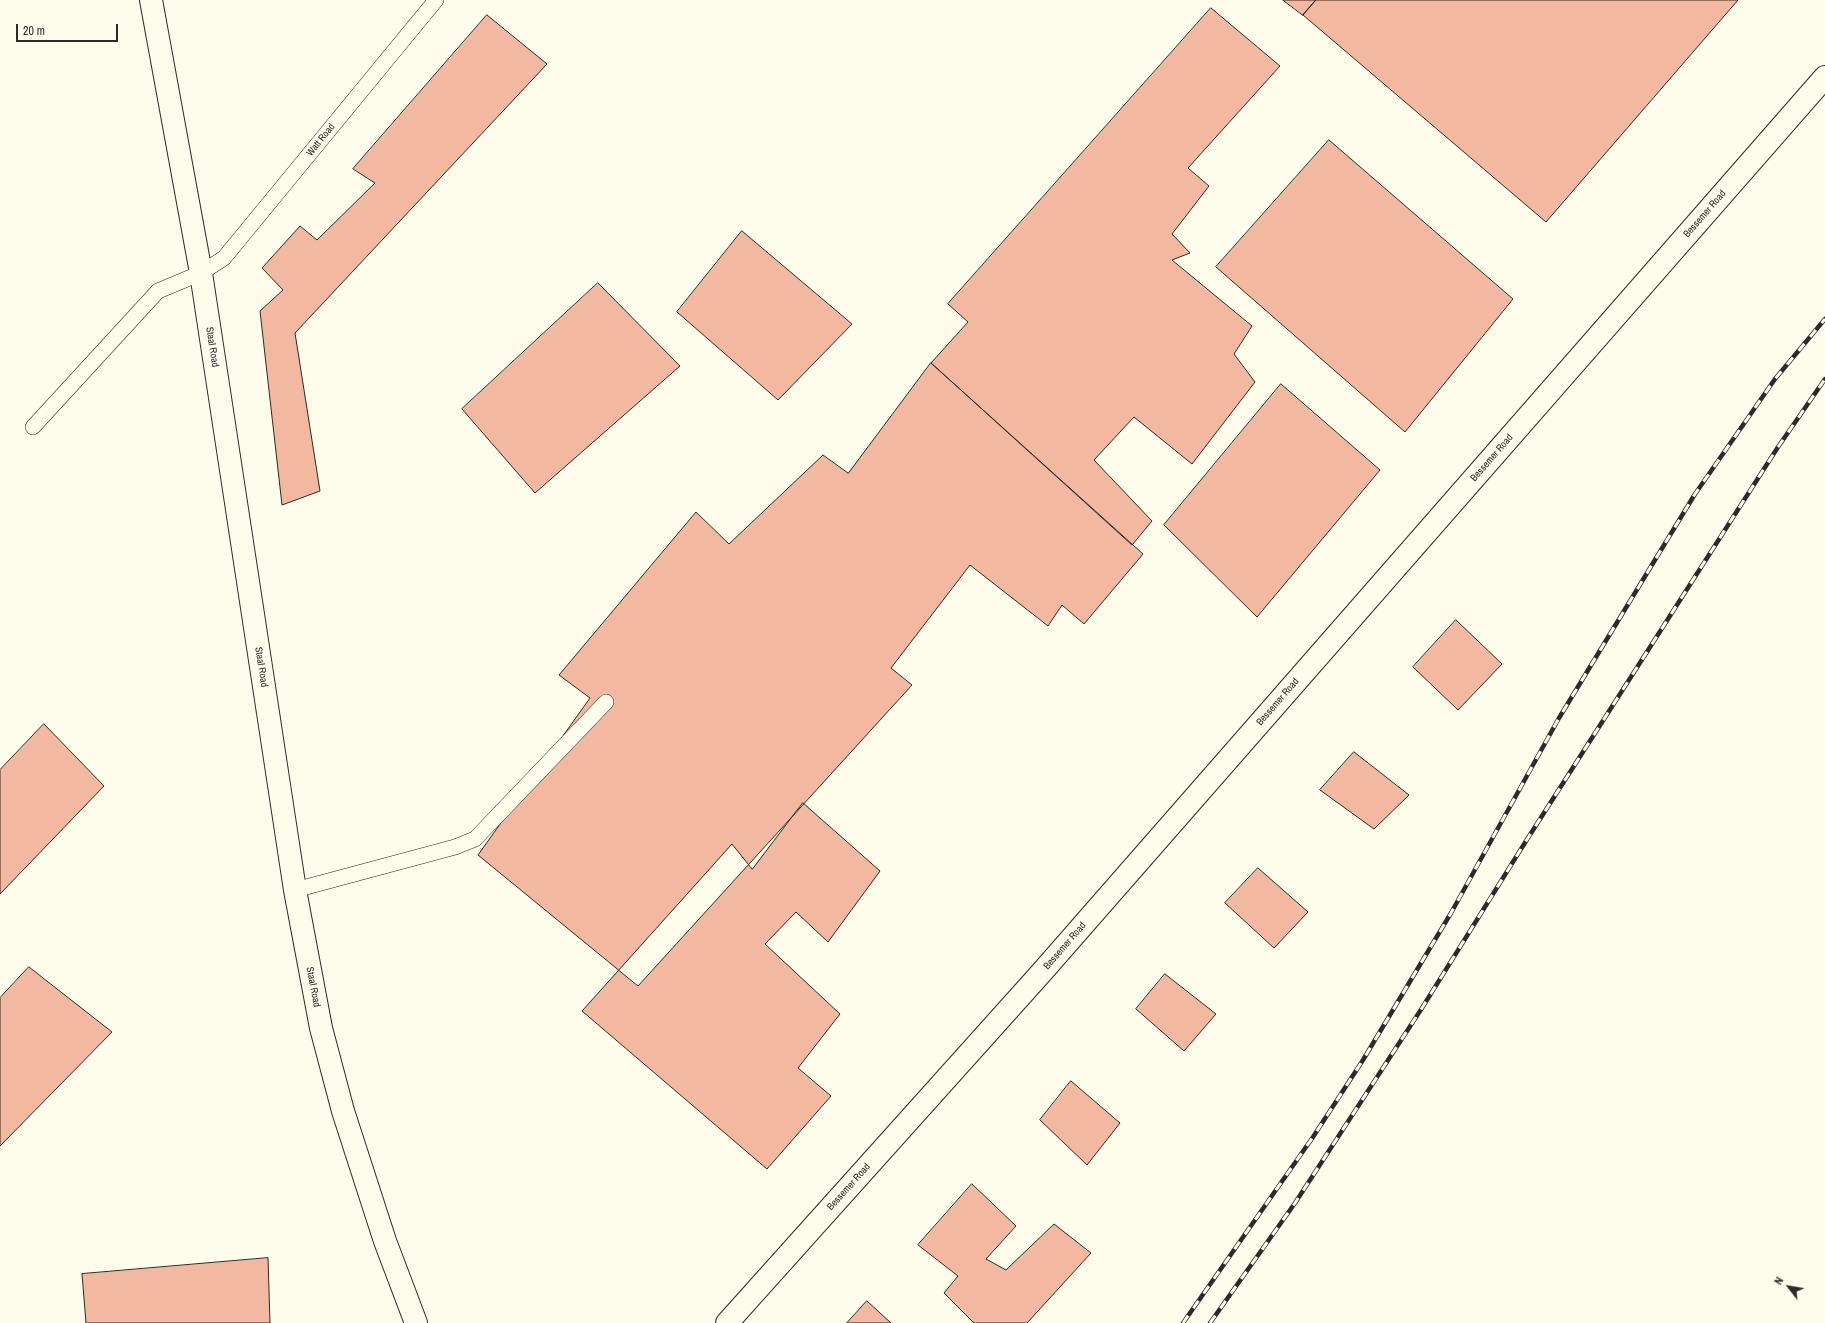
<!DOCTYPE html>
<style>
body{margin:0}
#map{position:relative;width:1825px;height:1323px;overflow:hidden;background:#fdfbea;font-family:"Archivo Narrow",sans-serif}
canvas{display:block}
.north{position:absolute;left:1769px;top:1267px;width:40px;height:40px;-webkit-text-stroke:3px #fdfbea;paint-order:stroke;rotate:301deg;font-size:11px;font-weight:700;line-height:16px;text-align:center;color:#2b2b2b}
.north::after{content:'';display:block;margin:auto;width:14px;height:18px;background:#2b2b2b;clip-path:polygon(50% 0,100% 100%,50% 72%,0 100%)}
.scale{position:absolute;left:16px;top:24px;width:102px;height:18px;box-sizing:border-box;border:2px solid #2b2b2b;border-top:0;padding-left:5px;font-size:12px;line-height:14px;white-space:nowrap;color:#2b2b2b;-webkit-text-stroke:3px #fdfbea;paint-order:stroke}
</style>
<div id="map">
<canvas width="1825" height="1323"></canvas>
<div class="north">N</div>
<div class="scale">20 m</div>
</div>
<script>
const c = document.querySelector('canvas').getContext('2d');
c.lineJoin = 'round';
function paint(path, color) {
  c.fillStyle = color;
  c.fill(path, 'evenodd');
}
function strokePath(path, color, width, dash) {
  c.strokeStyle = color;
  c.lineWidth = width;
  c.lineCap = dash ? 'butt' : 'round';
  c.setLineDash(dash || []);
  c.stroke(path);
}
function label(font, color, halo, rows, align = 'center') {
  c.font = font + ' "Archivo Narrow",sans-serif';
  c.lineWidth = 3;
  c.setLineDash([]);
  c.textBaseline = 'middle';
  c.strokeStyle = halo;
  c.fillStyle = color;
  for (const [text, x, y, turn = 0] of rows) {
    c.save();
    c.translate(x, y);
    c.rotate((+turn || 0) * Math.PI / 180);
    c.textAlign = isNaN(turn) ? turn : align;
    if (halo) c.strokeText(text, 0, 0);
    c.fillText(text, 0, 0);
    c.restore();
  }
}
const building = new Path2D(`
 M1283 0H1316L1303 15Z
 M1316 0H1738L1546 222 1303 15Z
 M1211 8 1280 66 1188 168 1209 186 1172 234 1190 253 1172 260 1252 326 1234 354 1255 382 1192 464 1134 417 1094 460 1152 521 1132 545 931 363 968 322 948 304Z
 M487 15 547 64 295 333 320 491 282 505 260 311 283 290 262 268 300 226 317 240 375 183 353 169Z
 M1329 140 1513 299 1405 432 1216 267Z
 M742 231 852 324 778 400 677 312Z
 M598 283 680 366 535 493 462 409Z
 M931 363 1143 554 1084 624 1062 605 1048 626 970 565 891 668 912 685 638 986 478 855 590 698 559 675 696 512 729 544 823 455 848 473Z
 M1281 384 1380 470 1257 617 1164 525Z
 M1456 620 1502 664 1458 710 1413 667Z
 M44 724 104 786 0 894V770Z
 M1354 752 1409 795 1374 829 1320 790Z
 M803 803 880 871 828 942 796 912 765 944 840 1014 798 1068 831 1096 767 1169 582 1011 732 844 752 869Z
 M1258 868 1308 912 1274 948 1225 903Z
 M29 967 112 1032 0 1146V998Z
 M1165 974 1216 1014 1184 1051 1136 1009Z
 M1071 1081 1120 1123 1087 1165 1040 1120Z
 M972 1184 1016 1226 986 1259 1006 1270 1054 1224 1091 1253 1027 1323H974L944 1293 958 1276 918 1245Z
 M268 1258 270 1323H86L82 1274Z
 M867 1301 891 1323H847Z`);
paint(building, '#f2b8a0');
strokePath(building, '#2b2b2b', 1);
const service = new Path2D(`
 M33 427 158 291 201 273 224 258 436 0
 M295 890 455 847 475 839 606 702`);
const minor = new Path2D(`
 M151 0 201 273 295 890 321 1028 343 1111 385 1241 416 1323
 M727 1323 1042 972 1825 77`);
strokePath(service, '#2b2b2b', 16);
strokePath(minor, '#2b2b2b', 24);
strokePath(service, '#fdfbea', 15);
strokePath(minor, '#fdfbea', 22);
const rail = new Path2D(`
 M1183 1323 1313 1137 1363 1060 1451 913 1559 718 1695 494 1775 379 1825 319
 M1210 1323 1295 1203 1422 1008 1526 841 1778 447 1825 379`);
strokePath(rail, '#2b2b2b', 4.5);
strokePath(rail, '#fdfbea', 3, [9]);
label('10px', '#2b2b2b', '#fdfbea', [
 ["Watt Road",321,140,-51],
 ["Bessemer Road",1705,214,-49],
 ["Staal Road",212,347,81],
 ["Bessemer Road",1492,458,-49],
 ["Staal Road",261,667,81],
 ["Bessemer Road",1278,702,-49],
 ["Bessemer Road",1065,946,-49],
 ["Staal Road",313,987,79],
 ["Bessemer Road",849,1187,-48]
]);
</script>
